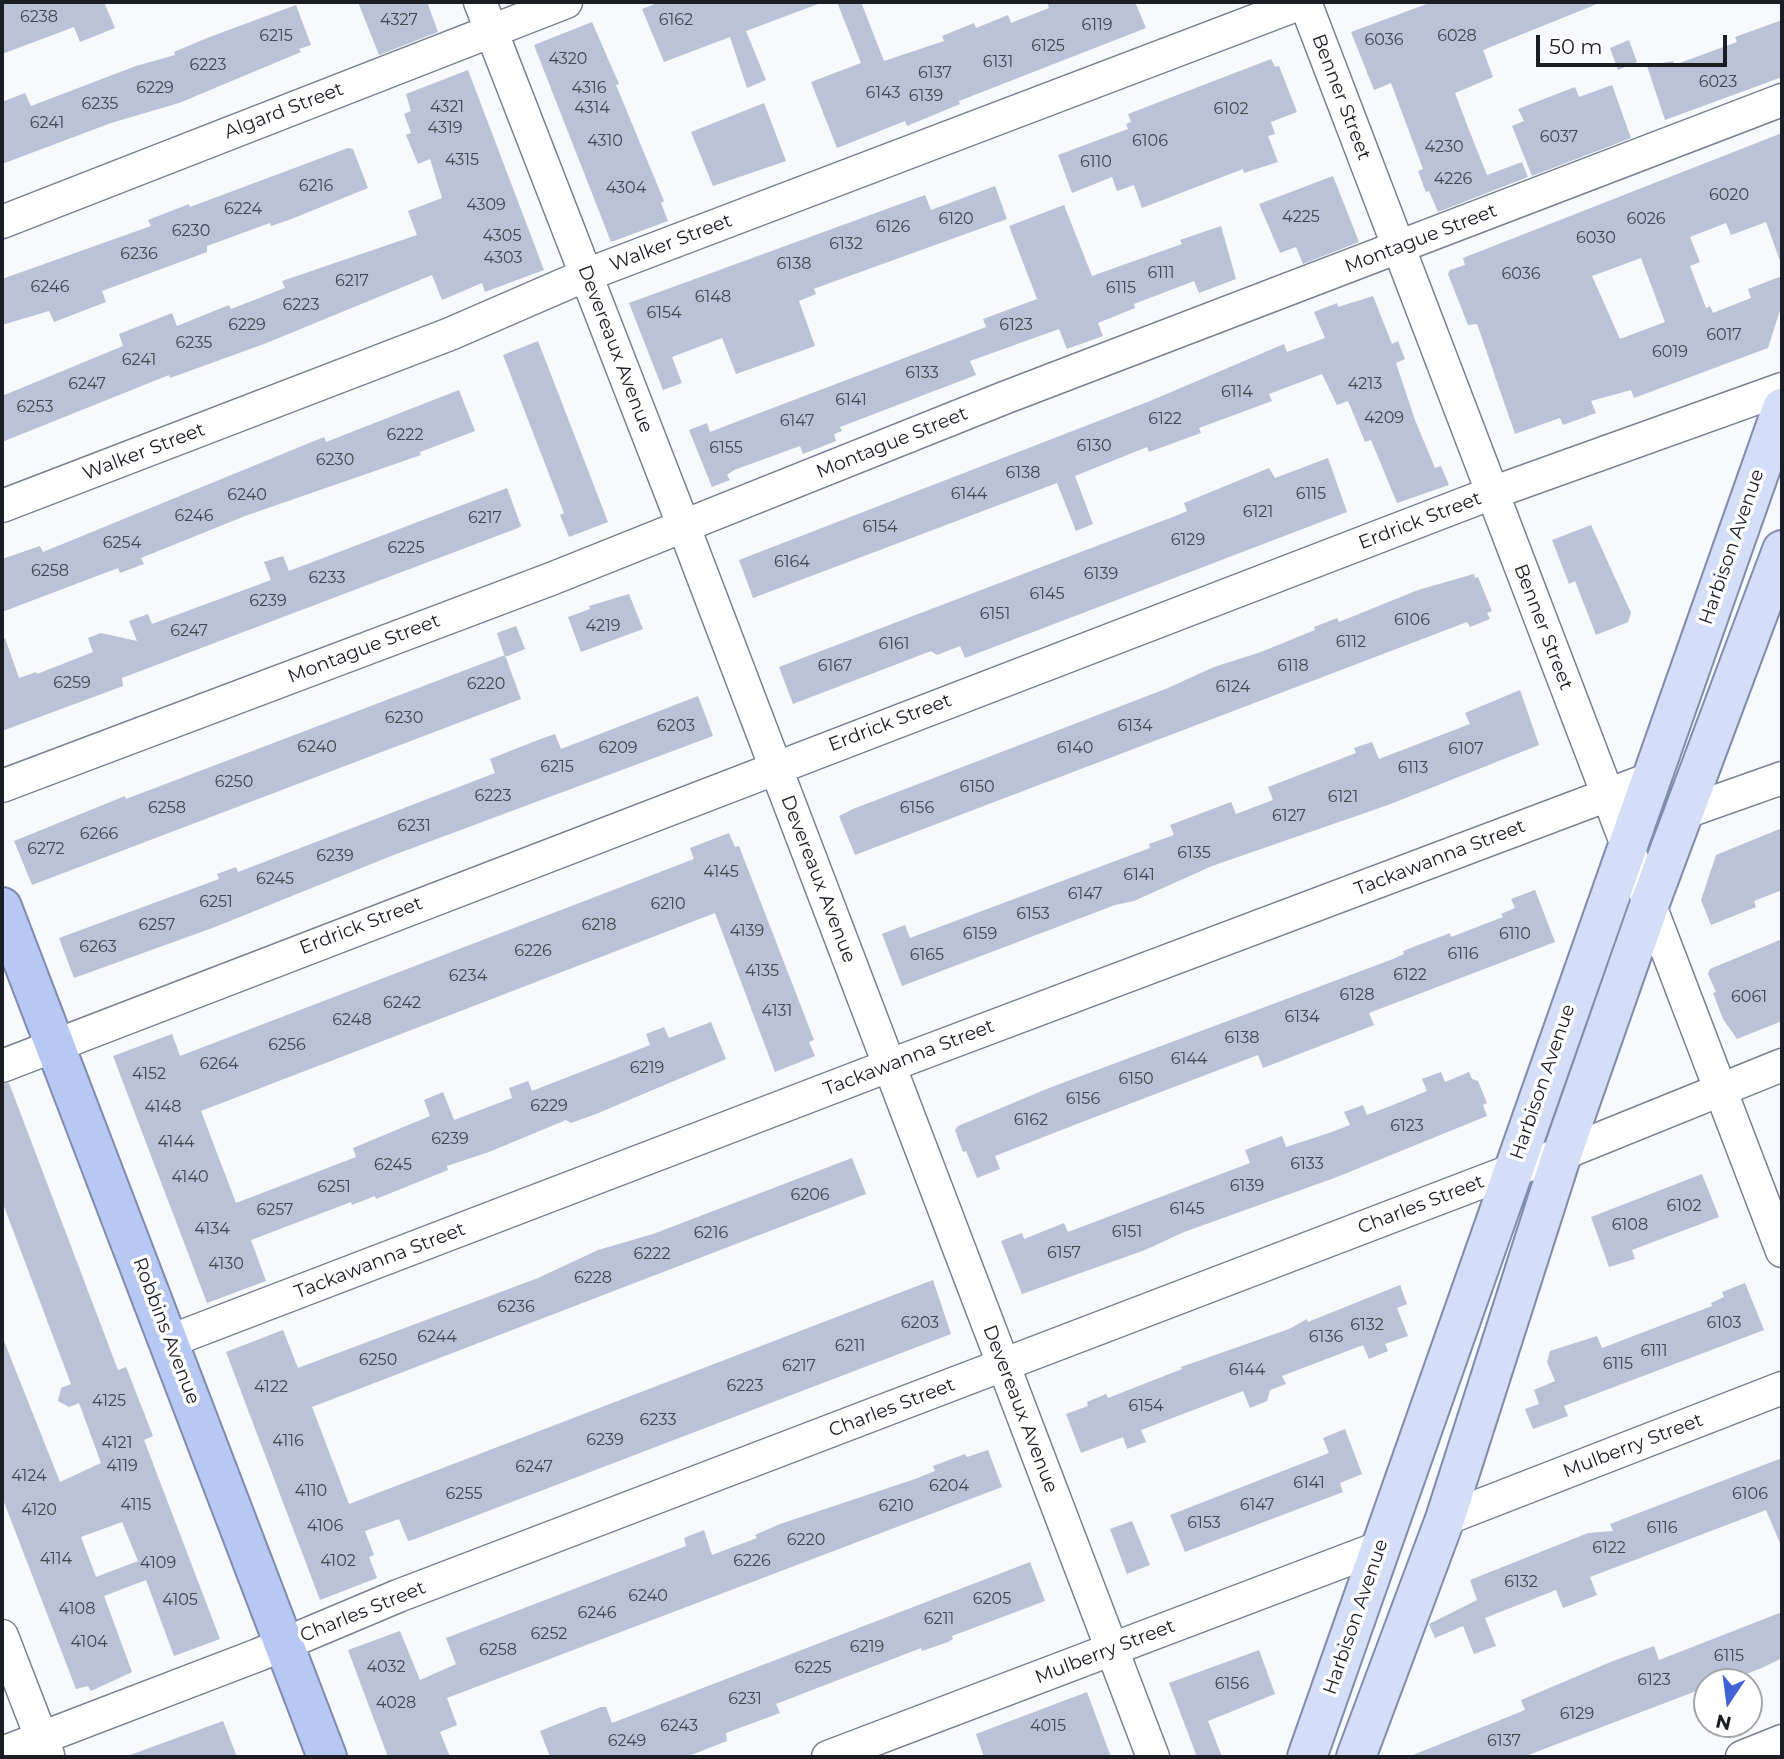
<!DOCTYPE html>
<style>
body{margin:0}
#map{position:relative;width:1784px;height:1759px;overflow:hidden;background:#f7f9fd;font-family:Montserrat,sans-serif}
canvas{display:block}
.frame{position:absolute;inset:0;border:4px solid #1a1d24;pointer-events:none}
.north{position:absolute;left:1693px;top:1668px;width:70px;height:70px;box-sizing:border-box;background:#fff;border:2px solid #a3a5a7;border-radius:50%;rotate:193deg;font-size:19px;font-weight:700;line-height:28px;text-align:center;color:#1a1d24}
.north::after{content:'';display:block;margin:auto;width:24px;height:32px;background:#4063d5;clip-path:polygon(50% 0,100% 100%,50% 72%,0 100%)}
.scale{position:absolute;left:1536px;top:35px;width:191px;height:32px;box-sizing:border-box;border:4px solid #1a1d24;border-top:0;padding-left:9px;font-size:21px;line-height:24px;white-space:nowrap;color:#1a1d24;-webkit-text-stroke:5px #fff;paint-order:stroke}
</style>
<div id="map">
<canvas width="1784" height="1759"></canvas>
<div class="frame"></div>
<div class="north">N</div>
<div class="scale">50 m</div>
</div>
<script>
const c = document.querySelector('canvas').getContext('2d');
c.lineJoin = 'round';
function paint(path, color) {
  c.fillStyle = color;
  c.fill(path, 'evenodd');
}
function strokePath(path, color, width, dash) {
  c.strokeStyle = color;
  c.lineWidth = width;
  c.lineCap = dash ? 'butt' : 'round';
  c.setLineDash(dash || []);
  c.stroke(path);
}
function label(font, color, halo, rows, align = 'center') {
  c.font = font + ' Montserrat,sans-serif';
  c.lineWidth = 7;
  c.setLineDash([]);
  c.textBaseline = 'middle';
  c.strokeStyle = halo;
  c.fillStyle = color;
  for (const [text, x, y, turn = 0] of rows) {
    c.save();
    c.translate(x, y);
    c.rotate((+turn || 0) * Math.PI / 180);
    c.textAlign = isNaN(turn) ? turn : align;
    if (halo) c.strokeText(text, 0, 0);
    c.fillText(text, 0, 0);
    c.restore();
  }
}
paint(new Path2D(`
 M2 2H104L115 28 80 42 74 27 2 54Z
 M358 2H427L438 32 379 55Z
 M660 2H817L818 4 746 31 766 80 747 88 730 37 664 62 642 9Z
 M837 2H861L884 61 944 41 942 36 974 23 976 28 1008 15 1011 23 1049 8 1047 2H1135L1146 28 959 101 960 104 907 126 905 121 837 148 811 82 861 63Z
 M1432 2 1597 4 1483 50 1493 77 1455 93 1467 125 1487 175 1522 162 1528 177 1438 212 1429 191 1426 192 1422 182 1418 171 1423 169 1391 83 1374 90 1351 32Z
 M296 5 311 45 299 49 301 52 179 103 111 123 2 164V102L25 93 31 106 136 66 175 55 174 52 207 38Z
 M1782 20V77L1665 120 1647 66 1673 61 1674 65 1737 42 1735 37Z
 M592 22 619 84 616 85 664 201 661 203 668 221 611 242 534 45Z
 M1629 40 1637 62 1618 70 1610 48Z
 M1271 59 1275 67 1279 66 1297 112 1271 122 1275 134 1268 136 1278 162 1244 173 1243 169 1142 208 1134 185 1117 191 1112 177 1072 193 1058 155 1128 129 1126 124 1131 122 1128 114Z
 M468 70 544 270 485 292 482 283 442 300 432 275 264 344 170 378 169 375 2 442V396L123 346 119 334 172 313 177 326 229 305 231 309 285 288 282 281 417 235 408 211 442 198 430 159 418 164 406 135 411 133 404 114 411 111 406 94Z
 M1612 85 1631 138 1532 176 1512 126 1524 121 1518 109 1575 87 1579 97Z
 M764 103 786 161 713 186 691 132Z
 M1782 133V260L1780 261 1766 222 1731 235 1726 223 1690 237 1700 262 1690 266 1706 308 1710 306 1713 313 1751 298 1748 289 1782 276V304L1768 348 1634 398 1631 390 1591 401 1596 413 1563 425 1560 418 1515 434 1477 324 1468 325 1448 274 1450 270 1465 265 1463 258ZM1641 258 1665 322 1620 339 1592 276Z
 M348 148 353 149 368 188 289 220 271 226 270 223 207 246V252L102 291 106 302 54 322 49 311 2 325V279L151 226 148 220 189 204 190 207Z
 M1333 176 1359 242 1303 264 1296 247 1280 253 1259 204Z
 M995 186 1007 219 816 288 814 289 816 294 799 301 815 346 736 374 722 338 672 357 682 383 663 390 629 303 925 195 931 210Z
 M1064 205 1092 276 1182 244 1180 240 1221 226 1236 279 1199 293 1194 281 1134 304 1135 308 1098 323 1103 336 1067 349 1059 329 970 361 976 375 840 427 842 431 834 434 836 441 803 454 800 446 734 470 727 475 730 480 712 487 689 430 707 423 710 432 728 425 986 327 983 319 1037 299 1009 226Z
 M1373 296 1392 344 1398 341 1405 359 1396 363 1415 420 1435 468 1441 466 1449 485 1397 503 1371 440 1365 442 1348 401 1337 405 1322 374 1269 394 1272 401 1199 428 1201 433 1149 452 1147 447 1075 476 1093 524 1076 531 1057 483 753 598 739 560 1150 401 1284 344 1287 352 1325 338 1314 312 1337 303 1338 307Z
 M538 341 608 522 569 537 560 515 564 513 503 355Z
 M459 390 475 431 420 452 421 455 245 516 141 558 144 564 120 573 118 568 2 612V559L40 546 43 552 324 437 326 442Z
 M1328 458 1347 512 965 658 960 646 937 655 931 651 793 704 779 667 1178 515 1187 511 1184 503 1269 468 1275 478Z
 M507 488 521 526 518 528 122 678 123 686 2 731V638H5L19 678 36 672 37 674 93 652 88 638 101 633 137 641 129 621 148 614 152 624 271 580 264 562 283 556 289 571Z
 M1591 525 1631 613 1628 622 1596 635 1575 581 1569 584 1552 540Z
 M1474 574 1475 578 1478 577 1492 611 1487 613 1490 619 1470 627 1467 622 855 855 839 816 853 809 1168 688 1214 667 1261 652 1315 630 1314 627 1337 618 1339 622 1418 590Z
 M629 594 643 629 581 652 568 617 590 609 589 606Z
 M516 626 525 649 505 657 497 633Z
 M505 655 521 699 32 885 14 841 125 796 126 799Z
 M1520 690 1539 745 1388 805 1212 866 1134 901 1115 905 902 986 882 934 905 925 910 938 1150 848 1149 844 1174 835 1170 825 1231 802 1236 814 1273 800 1268 787 1356 753 1354 748 1372 742 1379 759 1470 724 1465 713Z
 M698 696 713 736 391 856 215 927 74 978 59 938 219 879 217 874 236 867 238 872 495 773 490 759 538 740 555 734 561 749Z
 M1782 828V890L1754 901 1756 907 1711 925 1701 900 1716 855Z
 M729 833 735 847 739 846 814 1040 809 1042 815 1056 775 1072 715 913 201 1111 236 1203 356 1157 353 1148 430 1116 424 1100 443 1092 454 1120 512 1098 509 1088 528 1081 532 1091 650 1045 646 1034 664 1027 669 1038 711 1022 726 1059 596 1114 571 1123 566 1120 489 1152 447 1166 448 1170 376 1199 375 1196 352 1205 351 1202 251 1240 266 1281 207 1303 113 1056 172 1034 180 1056 694 859 690 848Z
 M1535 890 1555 942 1369 1013 1374 1025 1263 1068 1258 1055 1082 1122 995 1156 1000 1169 977 1178 966 1151 963 1152 955 1130 958 1126 1049 1088 1393 959 1404 954 1403 951 1450 933 1451 937 1503 917 1501 914 1515 908 1511 899Z
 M1782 939V1021L1737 1039 1723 1019 1713 993 1716 992 1708 974 1710 969Z
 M1441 1072 1445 1082 1469 1072 1472 1079 1478 1081 1487 1103 1483 1105 1487 1116 1337 1177 1184 1232 1145 1250 1022 1294 1001 1241 1022 1233 1024 1239 1064 1223 1068 1232 1250 1163 1245 1150 1282 1136 1286 1147 1329 1133 1350 1125 1344 1112 1363 1105 1367 1115 1393 1105 1427 1091 1422 1079Z
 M9 1083 118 1370 126 1367 153 1436 144 1440 220 1639 174 1656 146 1580 104 1596 132 1672 91 1691 88 1686 76 1689 2 1497V1336L60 1482 101 1463 79 1403 69 1407 58 1401 61 1388 71 1384 2 1201V1084ZM122 1522 138 1561 96 1577 81 1537Z
 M852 1158 866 1194 312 1407 349 1504 933 1280 951 1334 415 1539 408 1541 399 1519 365 1531 374 1555 369 1557 377 1578 320 1600 226 1352 283 1330 298 1368 538 1278 598 1250 653 1234Z
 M1702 1174 1719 1217 1632 1250 1635 1259 1609 1267 1591 1217Z
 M1745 1283 1764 1330 1564 1406 1568 1416 1533 1429 1525 1409 1539 1404 1534 1390 1555 1381 1547 1362 1550 1351 1597 1336 1602 1348 1712 1306 1711 1303 1724 1297 1722 1292Z
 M1400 1285 1407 1304 1397 1308 1408 1336 1385 1344 1388 1351 1369 1359 1363 1345 1282 1376 1286 1384 1270 1390 1267 1401 1250 1408 1243 1391 1141 1430 1146 1442 1127 1449 1123 1437 1081 1453 1066 1414 1088 1406 1087 1402 1106 1394 1108 1398 1182 1369 1181 1367 1289 1329 1307 1319 1308 1322Z
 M1345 1429 1362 1474 1340 1483 1343 1492 1185 1552 1170 1515 1329 1453 1323 1438Z
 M988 1450 1002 1487 447 1698 457 1725 440 1732 450 1757H388L348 1650 400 1631 420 1680 456 1664 446 1638 686 1546 684 1538 704 1530 712 1555 757 1538 755 1535 780 1524 915 1479 935 1471 933 1466 965 1454 967 1457Z
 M1782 1458V1548L1766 1510 1590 1577 1597 1595 1563 1608 1556 1590 1485 1618 1496 1646 1474 1654 1463 1626 1435 1638 1429 1624 1477 1600 1470 1580 1588 1533 1613 1531 1610 1524Z
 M1132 1521 1150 1565 1127 1574 1110 1529Z
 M1030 1562 1045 1601 952 1636 953 1639 948 1642 922 1651 921 1648 776 1704 780 1713 726 1733 727 1741 686 1757H550L540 1731 601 1707H606L612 1723Z
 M1782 1612V1658L1764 1667 1726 1682H1707V1687L1523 1757H1408L1525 1710 1521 1700 1613 1661 1654 1646 1659 1660Z
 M1259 1650 1275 1694 1208 1721 1222 1757H1197L1169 1683Z
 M1087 1692 1111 1757H984L976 1734Z
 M223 1721 237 1757H131L130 1755Z`), '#b9c2d6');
const minor = new Path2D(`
 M480 2 684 527 1153 1757
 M1305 2 1782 1251
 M2 222 566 2
 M2 506 450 334 586 275 1304 2
 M2 786 551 579 1004 398 1782 100
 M1683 813 1782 778
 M2 1066 1492 493 1782 389
 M170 1341 888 1066 1650 779
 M1445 1519 1782 1388
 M2 1636 48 1755
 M2 1753 258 1655 398 1596 1513 1170 1562 1154 1782 1065
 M828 1757 1381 1547
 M1742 1757 1782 1741`);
const major = new Path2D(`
 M1307 1757 1782 408
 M1356 1757 1445 1519 1562 1154 1651 900 1782 550`);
const highway = new Path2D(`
 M2 907 327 1757`);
strokePath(minor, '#788092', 35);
strokePath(major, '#7f8cab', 42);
strokePath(highway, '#7f8cab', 42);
strokePath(minor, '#fff', 32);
strokePath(major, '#d3def8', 38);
strokePath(highway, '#b6c8f3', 38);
label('16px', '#424650', null, [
 ["6238",39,17],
 ["4327",399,20],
 ["6162",676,20],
 ["6119",1097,25],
 ["6215",276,36],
 ["6028",1457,36],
 ["6036",1384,40],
 ["6125",1048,46],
 ["4320",568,59],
 ["6131",998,62],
 ["6223",208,65],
 ["6137",935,73],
 ["6023",1718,82],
 ["6229",155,88],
 ["4316",589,88],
 ["6143",883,93],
 ["6139",926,96],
 ["6235",100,104],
 ["4321",447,107],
 ["4314",592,108],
 ["6102",1231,109],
 ["6241",47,123],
 ["4319",445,128],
 ["6037",1559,137],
 ["4310",605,141],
 ["6106",1150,141],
 ["4230",1444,147],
 ["4315",462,160],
 ["6110",1096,162],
 ["4226",1453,179],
 ["6216",316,186],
 ["4304",626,188],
 ["6020",1729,195],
 ["4309",486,205],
 ["6224",243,209],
 ["4225",1301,217],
 ["6120",956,219],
 ["6026",1646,219],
 ["6126",893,227],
 ["6230",191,231],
 ["4305",502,236],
 ["6030",1596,238],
 ["6132",846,244],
 ["6236",139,254],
 ["4303",503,258],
 ["6138",794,264],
 ["6111",1161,273],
 ["6036",1521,274],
 ["6217",352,281],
 ["6246",50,287],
 ["6115",1121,288],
 ["6148",713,297],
 ["6223",301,305],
 ["6154",664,313],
 ["6229",247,325],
 ["6123",1016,325],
 ["6017",1724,335],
 ["6235",194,343],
 ["6019",1670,352],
 ["6241",139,360],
 ["6133",922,373],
 ["6247",87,384],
 ["4213",1365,384],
 ["6114",1237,392],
 ["6141",851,400],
 ["6253",35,407],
 ["4209",1384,418],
 ["6122",1165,419],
 ["6147",797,421],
 ["6222",405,435],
 ["6130",1094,446],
 ["6155",726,448],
 ["6230",335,460],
 ["6138",1023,473],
 ["6144",969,494],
 ["6115",1311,494],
 ["6240",247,495],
 ["6121",1258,512],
 ["6246",194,516],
 ["6217",485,518],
 ["6154",880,527],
 ["6129",1188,540],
 ["6254",122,543],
 ["6225",406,548],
 ["6164",792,562],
 ["6258",50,571],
 ["6139",1101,574],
 ["6233",327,578],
 ["6145",1047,594],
 ["6239",268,601],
 ["6151",995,614],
 ["6106",1412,620],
 ["4219",603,626],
 ["6247",189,631],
 ["6112",1351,642],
 ["6161",894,644],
 ["6167",835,666],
 ["6118",1293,666],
 ["6259",72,683],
 ["6220",486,684],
 ["6124",1233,687],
 ["6230",404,718],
 ["6203",676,726],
 ["6134",1135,726],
 ["6240",317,747],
 ["6209",618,748],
 ["6140",1075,748],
 ["6107",1466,749],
 ["6215",557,767],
 ["6113",1413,768],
 ["6250",234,782],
 ["6150",977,787],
 ["6223",493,796],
 ["6121",1343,797],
 ["6258",167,808],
 ["6156",917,808],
 ["6127",1289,816],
 ["6231",414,826],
 ["6266",99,834],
 ["6272",46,849],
 ["6135",1194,853],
 ["6239",335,856],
 ["4145",721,872],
 ["6141",1139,875],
 ["6245",275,879],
 ["6147",1085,894],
 ["6251",216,902],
 ["6210",668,904],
 ["6153",1033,914],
 ["6257",157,925],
 ["6218",599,925],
 ["4139",747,931],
 ["6159",980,934],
 ["6110",1515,934],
 ["6263",98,947],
 ["6226",533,951],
 ["6116",1463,954],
 ["6165",927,955],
 ["4135",762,971],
 ["6122",1410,975],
 ["6234",468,976],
 ["6128",1357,995],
 ["6061",1749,997],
 ["6242",402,1003],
 ["4131",777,1011],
 ["6134",1302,1017],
 ["6248",352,1020],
 ["6138",1242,1038],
 ["6256",287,1045],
 ["6144",1189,1059],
 ["6264",219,1064],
 ["6219",647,1068],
 ["4152",149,1074],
 ["6150",1136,1079],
 ["6156",1083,1099],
 ["6229",549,1106],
 ["4148",163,1107],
 ["6162",1031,1120],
 ["6123",1407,1126],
 ["6239",450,1139],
 ["4144",176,1142],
 ["6133",1307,1164],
 ["6245",393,1165],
 ["4140",190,1177],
 ["6139",1247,1186],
 ["6251",334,1187],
 ["6206",810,1195],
 ["6102",1684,1206],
 ["6145",1187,1209],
 ["6257",275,1210],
 ["6108",1630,1225],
 ["4134",212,1229],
 ["6151",1127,1232],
 ["6216",711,1233],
 ["6157",1064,1253],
 ["6222",652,1254],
 ["4130",226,1264],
 ["6228",593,1278],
 ["6236",516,1307],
 ["6203",920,1323],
 ["6103",1724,1323],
 ["6132",1367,1325],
 ["6244",437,1337],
 ["6136",1326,1337],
 ["6211",850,1346],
 ["6111",1654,1351],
 ["6250",378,1360],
 ["6115",1618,1364],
 ["6217",799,1366],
 ["6144",1247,1370],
 ["6223",745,1386],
 ["4122",271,1387],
 ["4125",109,1401],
 ["6154",1146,1406],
 ["6233",658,1420],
 ["6239",605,1440],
 ["4116",288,1441],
 ["4121",117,1443],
 ["4119",122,1466],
 ["6247",534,1467],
 ["4124",29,1476],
 ["6141",1309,1483],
 ["6204",949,1486],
 ["4110",311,1491],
 ["6255",464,1494],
 ["6106",1750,1494],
 ["4115",136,1505],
 ["6147",1257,1505],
 ["6210",896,1506],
 ["4120",39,1510],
 ["6153",1204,1523],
 ["4106",325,1526],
 ["6116",1662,1528],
 ["6220",806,1540],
 ["6122",1609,1548],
 ["4114",56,1559],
 ["4102",338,1561],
 ["6226",752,1561],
 ["4109",158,1563],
 ["6132",1521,1582],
 ["6240",648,1596],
 ["6205",992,1599],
 ["4105",180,1600],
 ["4108",77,1609],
 ["6246",597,1613],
 ["6211",939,1619],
 ["6252",549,1634],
 ["4104",89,1642],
 ["6219",867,1647],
 ["6258",498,1650],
 ["6115",1729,1656],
 ["4032",386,1667],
 ["6225",813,1668],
 ["6123",1654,1680],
 ["6156",1232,1684],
 ["6231",745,1699],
 ["4028",396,1703],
 ["6129",1577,1714],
 ["6243",679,1726],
 ["4015",1048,1726],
 ["6249",627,1741],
 ["6137",1504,1741]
]);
label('19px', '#1a1d24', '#fff', [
 ["Benner Street",1341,97,69],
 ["Algard Street",284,111,-21],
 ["Montague Street",1421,239,-21],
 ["Walker Street",671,243,-21],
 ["Devereaux Avenue",615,349,69],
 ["Montague Street",892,443,-22],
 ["Walker Street",144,452,-21],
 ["Erdrick Street",1420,521,-21],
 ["Harbison Avenue",1732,547,-71],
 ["Benner Street",1543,627,69],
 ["Montague Street",364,649,-21],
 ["Erdrick Street",890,723,-21],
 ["Tackawanna Street",1440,858,-21],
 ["Devereaux Avenue",818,879,69],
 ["Erdrick Street",361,926,-21],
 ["Tackawanna Street",909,1058,-21],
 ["Harbison Avenue",1543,1082,-71],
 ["Charles Street",1421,1205,-21],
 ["Tackawanna Street",380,1261,-21],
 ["Robbins Avenue",166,1331,69],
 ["Charles Street",892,1408,-21],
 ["Devereaux Avenue",1020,1409,69],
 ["Mulberry Street",1633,1446,-21],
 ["Charles Street",363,1612,-22],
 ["Harbison Avenue",1356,1617,-71],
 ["Mulberry Street",1105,1652,-21]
]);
</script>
